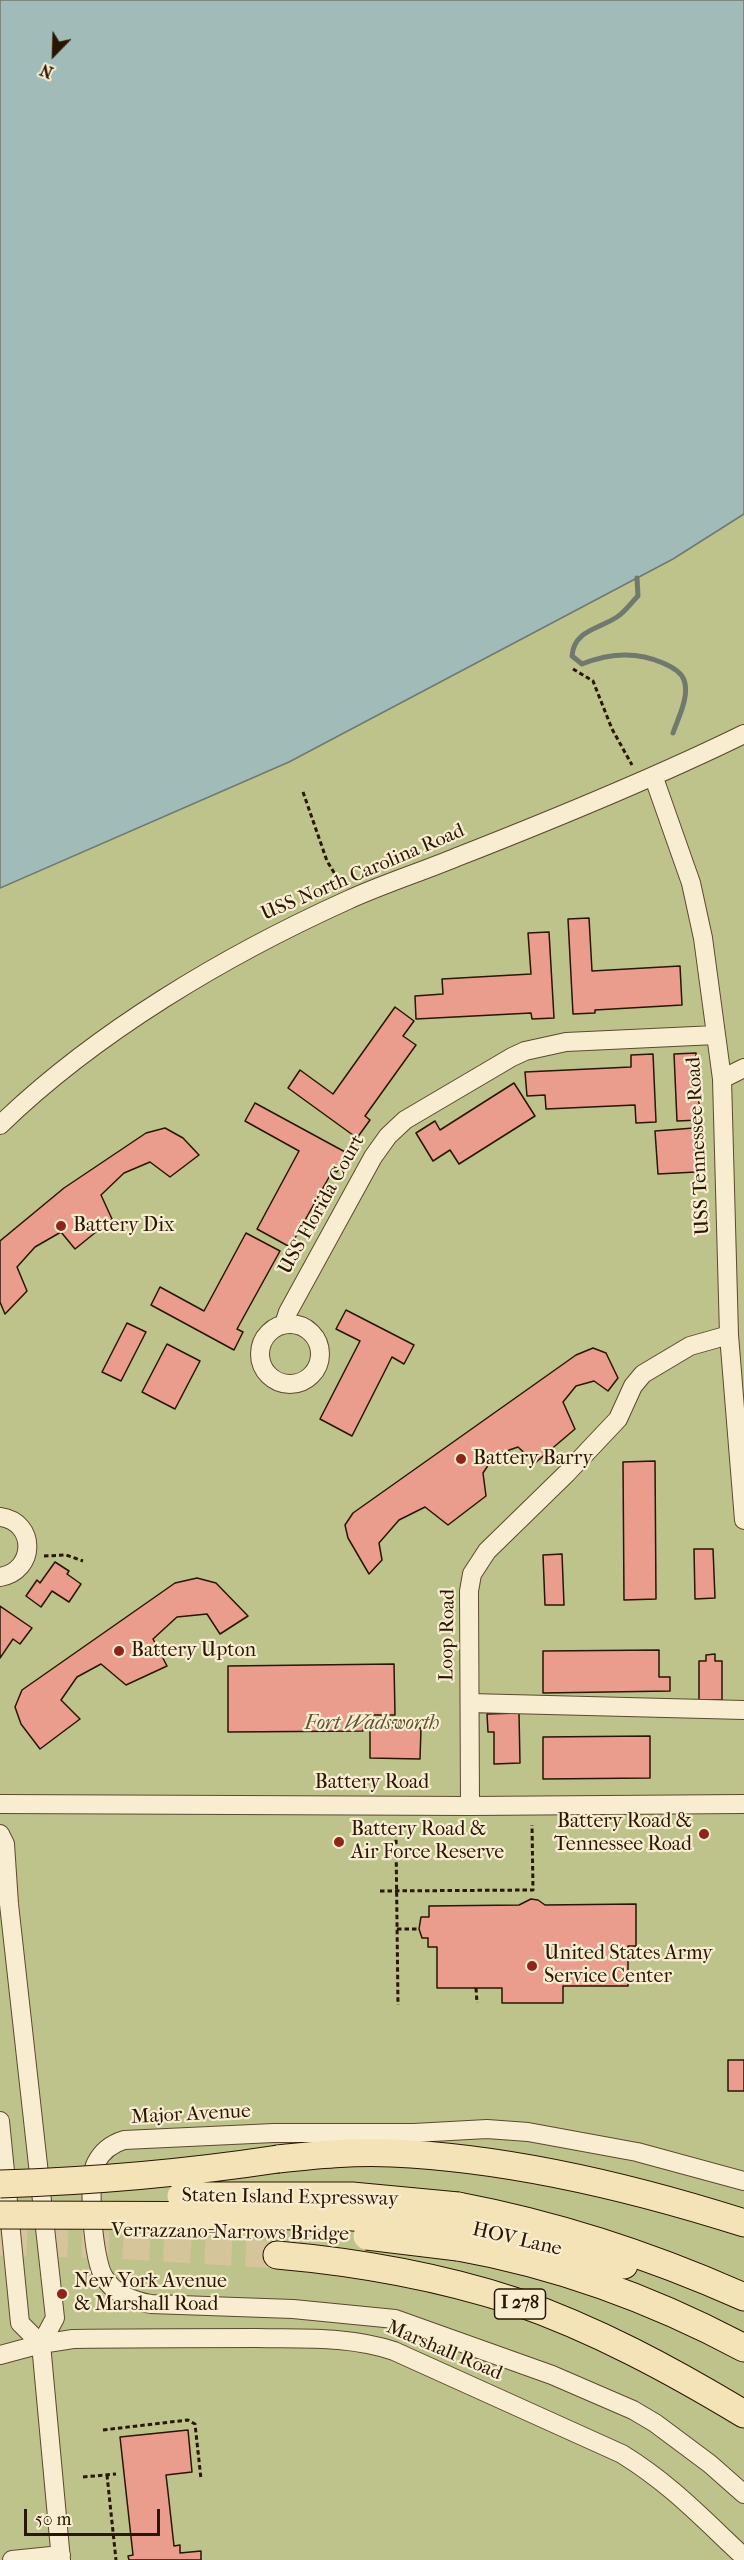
<!DOCTYPE html>
<style>
body{margin:0}
#map{position:relative;width:744px;height:2560px;overflow:hidden;background:#f4e3b6;font-family:"IM FELL French Canon",serif}
canvas{display:block}
.north{position:absolute;left:24px;top:24px;width:60px;height:60px;-webkit-text-stroke:4px #f8edd0;paint-order:stroke;rotate:203deg;font-size:16px;font-weight:700;line-height:24px;text-align:center;color:#291600}
.north::after{content:'';display:block;margin:auto;width:21px;height:27px;background:#291600;clip-path:polygon(50% 0,100% 100%,50% 72%,0 100%)}
.scale{position:absolute;left:24px;top:2509px;width:136px;height:27px;box-sizing:border-box;border:3px solid #291600;border-top:0;padding-left:8px;font-size:18px;line-height:21px;white-space:nowrap;color:#291600;-webkit-text-stroke:4px #f8edd0;paint-order:stroke}
</style>
<div id="map">
<canvas width="744" height="2560"></canvas>
<div class="north">N</div>
<div class="scale">50 m</div>
</div>
<script>
const c = document.querySelector('canvas').getContext('2d');
c.lineJoin = 'round';
function paint(path, color) {
  c.fillStyle = color;
  c.fill(path, 'evenodd');
}
function strokePath(path, color, width, dash) {
  c.strokeStyle = color;
  c.lineWidth = width;
  c.lineCap = dash ? 'butt' : 'round';
  c.setLineDash(dash || []);
  c.stroke(path);
}
function label(font, color, halo, rows, align = 'center') {
  c.font = font + ' "IM FELL French Canon",serif';
  c.lineWidth = 4.5;
  c.setLineDash([]);
  c.textBaseline = 'middle';
  c.strokeStyle = halo;
  c.fillStyle = color;
  for (const [text, x, y, turn = 0] of rows) {
    c.save();
    c.translate(x, y);
    c.rotate((+turn || 0) * Math.PI / 180);
    c.textAlign = isNaN(turn) ? turn : align;
    if (halo) c.strokeText(text, 0, 0);
    c.fillText(text, 0, 0);
    c.restore();
  }
}
paint(new Path2D(`
 M744 514V2560H0V888L289 762 673 559Z`), '#bec38c');
const water = new Path2D(`
 M0 0H744V514L673 559 289 762 0 888Z`);
paint(water, '#a1bbb8');
strokePath(water, '#71796e', 1.5);
strokePath(new Path2D(`
 M637 578 638 596C631 603 625 612 617 617 599 629 574 630 572 656L582 664C609 653 636 651 663 663 670 666 681 671 684 680 690 696 678 718 673 733`), '#71796e', 5);
const building = new Path2D(`
 M589 918 592 971 680 966 682 1005 595 1010V1013L573 1014 568 919Z
 M549 932 554 1018 532 1019 531 1013 416 1019 415 996 443 994 442 979 531 974 528 933Z
 M395 1007 414 1021 403 1036 416 1045 365 1116 370 1120 357 1138 288 1088 300 1070 333 1094Z
 M696 1053 700 1120 677 1121 674 1054Z
 M653 1054 656 1122 636 1123 635 1105 546 1109 545 1095 527 1096 525 1072 631 1067V1055Z
 M514 1083 535 1116 459 1164 450 1150 433 1161 416 1133 435 1121 440 1130Z
 M255 1103 347 1153 337 1172 333 1170 290 1247 257 1229 299 1151 245 1121Z
 M165 1128 183 1138 199 1155 170 1177 150 1162 124 1173 101 1195 112 1219 75 1249 61 1232 35 1247 17 1267 27 1291 5 1314 0 1302V1241L64 1188 146 1133Z
 M694 1128 696 1172 658 1174 655 1131Z
 M246 1233 280 1251 237 1329 243 1332 234 1350 151 1305 160 1287 204 1311Z
 M346 1310 414 1345 404 1364 392 1357 352 1436 320 1419 360 1341 336 1329Z
 M127 1323 146 1332 121 1381 102 1372Z
 M167 1344 200 1361 175 1409 142 1392Z
 M593 1348 606 1353 618 1378 608 1391 594 1381 576 1386 563 1402 575 1429 535 1463 518 1447 495 1455 483 1473 486 1496 448 1525 425 1507 399 1520 379 1543 382 1560 369 1574 348 1538 345 1525 353 1513 576 1355Z
 M655 1461 656 1599 624 1600 623 1462Z
 M694 1549H713L715 1598 695 1599Z
 M562 1554 564 1605H545L543 1555Z
 M55 1562 69 1571 67 1574 81 1584 69 1602 52 1591 41 1607 26 1596 37 1580 40 1583Z
 M197 1578 216 1583 248 1616 220 1634 207 1614 177 1617 153 1639 167 1666 126 1685 101 1664 77 1677 61 1700 80 1719 40 1749 21 1724 15 1707 22 1690 175 1583Z
 M0 1606 32 1628 20 1644 13 1639 0 1658Z
 M659 1650V1677H670V1691L543 1693V1651Z
 M715 1654V1661H722V1700H699V1661H706V1655Z
 M394 1664 395 1715H363V1731L228 1732V1666Z
 M519 1713 520 1763 494 1764V1732H488L487 1714Z
 M370 1727 421 1728 420 1759 370 1758Z
 M650 1736V1778L543 1779V1737Z
 M531 1899 538 1900 545 1905 636 1904V1946H628V1986H563V2003H502V1988H437V1947H428V1938H422L419 1929 421 1917H429V1906L519 1905Z
 M728 2060H744V2091H728Z
 M188 2430 192 2472 166 2475 168 2492 174 2546 180 2545V2553L201 2551V2560H129L128 2556 133 2555 120 2437Z`);
paint(building, '#ea9d8c');
strokePath(building, '#291600', 1.5);
strokePath(new Path2D(`
 M0 2242 114 2245 277 2255`), '#d6c49b', 27, [27, 14]);
const minor = new Path2D(`
 M654 778 691 883 703 938 722 1079 729 1335 744 1520
 M722 1079 744 1068
 M0 1125C96 1032 226 955 348 900 383 884 421 872 457 857 554 819 650 780 744 734
 M284 1324 288 1312 373 1157 388 1136 405 1120 512 1057 525 1051 566 1042 716 1035
 M260 1354a30 30 0 1 1 60 0a30 30 0 1 1-60 0Z
 M0 1517C37 1522 36 1571 0 1577
 M470 1703 744 1710
 M0 1804 470 1806 744 1804
 M470 1806 469 1591 472 1574 487 1551 567 1473 618 1419 633 1386 643 1374 690 1346 729 1335
 M0 1834 5 1844 9 1904 55 2318 41 2344 61 2560
 M0 2121 20 2323 41 2344
 M744 2181 637 2152 528 2132 487 2129 414 2133H274L124 2140C111 2144 102 2151 96 2163 87 2181 93 2260 104 2277 113 2293 133 2301 151 2304L293 2309 395 2319 552 2375 633 2410 655 2423 710 2464 744 2494
 M0 2355 41 2344 73 2339C134 2338 196 2338 257 2338 304 2339 349 2336 394 2351L622 2454C672 2485 702 2518 744 2557
 M12 2560 61 2555`);
const highway = new Path2D(`
 M278 2159C315 2155 355 2151 392 2153 507 2158 634 2188 744 2223
 M458 2206C558 2225 652 2256 744 2297
 M459 2227 533 2242 624 2265
 M458 2247C559 2265 654 2300 744 2348
 M277 2255C357 2262 437 2276 514 2301 595 2329 671 2370 744 2414`);
strokePath(minor, '#5c492e', 20);
strokePath(highway, '#291600', 29);
strokePath(new Path2D(`
 M573 669 593 681 612 729 632 765
 M303 792 327 861 341 884
 M44 1556 66 1555 83 1561
 M393 1825 396 1839 398 2005
 M380 1891 533 1890 532 1825
 M397 1929H419
 M476 1988 477 2003
 M103 2430 188 2420 195 2424 201 2479
 M107 2475 116 2560
 M83 2477 116 2474`), '#291600', 3, [4.5, 3]);
strokePath(minor, '#f8edd0', 18);
strokePath(highway, '#f4e3b6', 27);
const highwayBridge = new Path2D(`
 M0 2184C93 2181 186 2173 278 2159
 M181 2196H352L458 2206
 M0 2215 343 2216 459 2227
 M367 2236 458 2247`);
strokePath(highwayBridge, '#291600', 29, []);
strokePath(highwayBridge, '#f4e3b6', 27);
for (const [x, y, r, color] of [
 [61,1226,6,"#8f2418"],
 [461,1459,6,"#8f2418"],
 [119,1651,6,"#8f2418"],
 [704,1834,6,"#8f2418"],
 [339,1842,6,"#8f2418"],
 [532,1966,6,"#8f2418"],
 [62,2294,6,"#8f2418"]
]) {
  const dot = new Path2D();
  dot.arc(x, y, r, 0, 2 * Math.PI);
  c.fillStyle = color;
  c.fill(dot);
  strokePath(dot, '#f8edd0', 2);
}
for (const [x, y, w] of [
 [520,2304,51]
]) {
  const box = new Path2D();
  box.roundRect(x - w / 2, y - 15, w, 30, 4.5);
  c.fillStyle = '#f8edd0';
  c.fill(box);
  strokePath(box, '#291600', 1.5);
}
label('bold 18px', '#291600', null, [
 ["I 278",520,2304]
]);
label('20px', '#291600', '#f8edd0', [
 ["USS North Carolina Road",363,873,-23],
 ["USS Tennessee Road",699,1146,-93],
 ["USS Florida Court",322,1205,-61],
 ["Loop Road",448,1635,-89],
 ["Battery Road",372,1783],
 ["Major Avenue",191,2115,-3],
 ["Staten Island Expressway",290,2198,1],
 ["Verrazzano-Narrows Bridge",230,2233,1],
 ["HOV Lane",517,2240,13],
 ["Marshall Road",444,2351,23]
]);
label('20px', '#291600', '#f8edd0', [
 ["Battery Dix",73,1226],
 ["Battery Barry",473,1459],
 ["Battery Upton",131,1651],
 ["Battery Road &",692,1822,"right"],
 ["Tennessee Road",692,1845,"right"],
 ["Battery Road &",351,1830],
 ["Air Force Reserve",351,1853],
 ["United States Army",544,1954],
 ["Service Center",544,1977],
 ["New York Avenue",74,2282],
 ["& Marshall Road",74,2305]
], 'left');
label('italic 20px', '#5d5331', '#f8edd0', [
 ["Fort Wadsworth",372,1724]
]);
</script>
